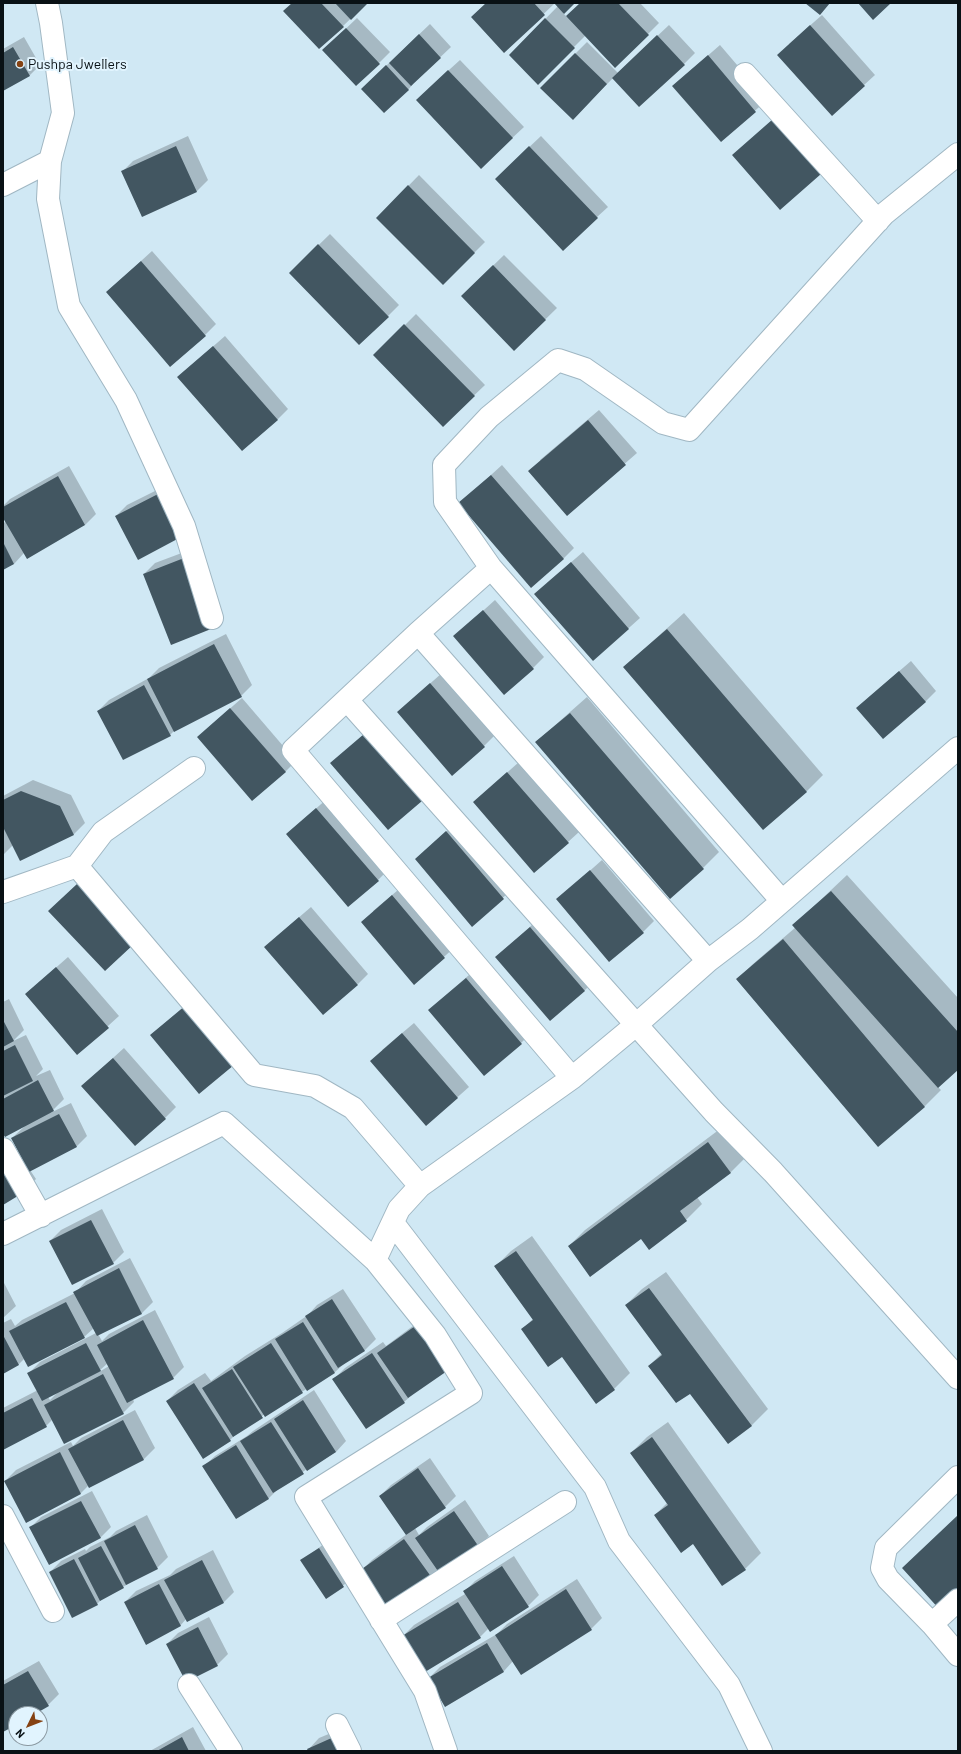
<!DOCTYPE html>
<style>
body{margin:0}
#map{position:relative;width:961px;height:1754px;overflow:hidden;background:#d0e8f4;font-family:Barlow,sans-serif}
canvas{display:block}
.frame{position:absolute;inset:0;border:4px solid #091115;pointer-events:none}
.north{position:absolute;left:8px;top:1706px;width:40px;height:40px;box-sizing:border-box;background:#e1f4fe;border:1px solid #8b99a1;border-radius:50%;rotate:227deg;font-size:11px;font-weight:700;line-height:16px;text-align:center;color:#091115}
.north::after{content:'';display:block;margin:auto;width:14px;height:18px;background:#854213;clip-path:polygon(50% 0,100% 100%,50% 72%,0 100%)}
</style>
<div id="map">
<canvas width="961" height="1754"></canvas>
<div class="frame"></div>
<div class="north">N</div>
</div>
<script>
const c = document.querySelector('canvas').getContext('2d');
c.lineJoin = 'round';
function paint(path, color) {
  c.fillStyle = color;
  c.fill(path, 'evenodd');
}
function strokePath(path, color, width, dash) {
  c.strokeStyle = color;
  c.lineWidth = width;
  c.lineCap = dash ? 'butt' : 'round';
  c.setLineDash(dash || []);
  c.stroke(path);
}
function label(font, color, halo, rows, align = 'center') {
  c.font = font + ' Barlow,sans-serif';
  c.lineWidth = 4;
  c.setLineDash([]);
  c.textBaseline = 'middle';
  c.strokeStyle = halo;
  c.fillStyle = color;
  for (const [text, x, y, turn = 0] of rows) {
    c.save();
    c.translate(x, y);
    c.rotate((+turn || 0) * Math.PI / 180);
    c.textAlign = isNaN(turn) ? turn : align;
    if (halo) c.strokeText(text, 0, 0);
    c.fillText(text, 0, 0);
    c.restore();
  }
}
paint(new Path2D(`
 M292 3H367L343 26Z
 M486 3H574L563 13 567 17 581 3H640L659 23 616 66 586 35 538 83 510 55 558 6 555 3 504 52Z
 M822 15 875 75 864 85 789 44Z
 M357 18 390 52 379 63 335 39Z
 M430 24 451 47 413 83V84L408 90 367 84Z
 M669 25 695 53 684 64 613 78 573 119 541 88 587 42 618 73Z
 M24 37 40 65 29 76 3 90V49Z
 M720 45 767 100 721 141 673 86Z
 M460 60 524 127 481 167 428 89Z
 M188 136 208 180 197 191 142 216 122 172 133 161Z
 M541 136 608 207 597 217 507 168Z
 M419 175 485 242 443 284 377 218Z
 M330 234 399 305 388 316 290 273Z
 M152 251 216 324 205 335 107 292Z
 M504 255 557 308 514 350 462 296Z
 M416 314 485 385 443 425 375 355Z
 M225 336 288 409 277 420 178 377Z
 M599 410 637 453 567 514 540 460Z
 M502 465 574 548 563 559 471 493Z
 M69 466 96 514 85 525 24 553 14 564 3 569V523L6 522 3 516V506L10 499Z
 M171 483 182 535 116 516 127 505Z
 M195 548 221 618 144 574 155 563Z
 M583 552 640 618 593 660 547 583Z
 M495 600 544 657 533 668 455 636Z
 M684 613 823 775 807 791 763 829 624 667Z
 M226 634 252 685 241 696 174 731 170 735 98 711 109 700 149 678 159 668Z
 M911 661 936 691 925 702 868 698Z
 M442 673 495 735 484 746 398 712Z
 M587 697 719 852 703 868 536 742Z
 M242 698 296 761 285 772 209 727Z
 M519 762 579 832 568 842 474 802Z
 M33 780 71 795 85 823 74 834 21 860 13 845 3 855V796Z
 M328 798 389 869 378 880 287 834Z
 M458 821 515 887 472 925 416 859Z
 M602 860 654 921 643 932 558 899Z
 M847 875 958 998V1069L938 1087 941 1090 925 1106 878 1145 737 980 753 964 796 927 794 925Z
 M404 885 456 946 415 983 373 911Z
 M311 907 368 974 358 984 276 937Z
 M541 917 595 980 584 991 496 957Z
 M68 957 119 1016 77 1054 26 994Z
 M477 968 532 1032 521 1043 429 1010Z
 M196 996 244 1053 151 1035Z
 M9 999 24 1030 13 1041 26 1035 43 1069 36 1076 50 1070 64 1099 50 1113 71 1103 87 1136 76 1147 30 1170 36 1179 25 1190 3 1204V1162L19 1151 12 1138 26 1125 3 1132V1002Z
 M414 1023 469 1087 426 1125 382 1050Z
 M124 1048 176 1107 165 1118 82 1086Z
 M724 1126 746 1157 730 1173 697 1197 702 1204 686 1220 641 1237 569 1246 585 1230Z
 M102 1209 124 1252 113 1263 50 1241 61 1230Z
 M532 1236 630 1373 614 1389 596 1402 562 1356 522 1329 533 1319 495 1267 511 1251Z
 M130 1258 153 1302 142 1313 98 1334 102 1341 109 1334 155 1310 184 1367 173 1378 133 1399 134 1402 123 1413 53 1419 46 1426 3 1448V1408L38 1390 29 1373 40 1362 96 1333 94 1328 84 1337 25 1358 18 1365 3 1372V1323L11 1319 15 1326 22 1320 75 1293 86 1281ZM108 1363 109 1366 99 1372V1371ZM58 1392 50 1400 48 1397Z
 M666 1272 768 1409 752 1425 728 1443 690 1392 649 1366 662 1353 626 1305 642 1289Z
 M3 1281 16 1306 3 1318Z
 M343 1289 376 1339 365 1350 345 1363 335 1372 265 1414 239 1431 230 1440 167 1401 178 1390 205 1373 211 1381 245 1356 282 1333 308 1315 317 1305Z
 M429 1314 412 1395 404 1402 334 1379 345 1368 383 1342 386 1346Z
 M314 1390 346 1441 336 1452 307 1469 278 1489 269 1498 236 1518 204 1466 215 1456 247 1436 253 1431Z
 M135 1410 155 1448 144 1459 89 1487V1485L81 1493 26 1521 5 1481 16 1470 71 1442 73 1446 81 1438Z
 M668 1422 761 1553 745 1569 694 1543 655 1515 667 1503 631 1453 647 1437Z
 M430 1458 456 1496 445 1507 415 1528 419 1535 427 1527 465 1500 489 1536 479 1547 431 1578 361 1571 372 1560 407 1534 380 1496 391 1485Z
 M92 1491 111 1527 100 1538 30 1528 41 1517Z
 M147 1515 168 1557 157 1568 103 1598 97 1604 50 1572 61 1561 85 1549 86 1551 90 1547 110 1537 116 1531Z
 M324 1544 349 1581 326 1598 302 1560Z
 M213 1550 234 1592 224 1602 186 1619 180 1626 125 1602 136 1591 170 1575 176 1569Z
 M514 1556 539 1595 528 1606 488 1629 480 1637 403 1636 414 1625 465 1594 464 1592 475 1581Z
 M577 1579 602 1618 591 1629 513 1661 504 1671 446 1705 429 1678 440 1667 497 1634 507 1624Z
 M209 1617 228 1654 217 1665 167 1644 178 1633Z
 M39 1661 59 1694 48 1705 33 1714H16V1724L3 1731V1681Z
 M348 1726 360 1751H307L319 1738Z
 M193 1727 206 1751H150Z`), '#0003');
paint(new Path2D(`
 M292 3H321L344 27 319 49 283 11Z
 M335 3H368L351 20Z
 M486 3H534L545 15 504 53 471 17Z
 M554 3H575L564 14Z
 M580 3H618L649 35 615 68 566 16Z
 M805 3H830L820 15Z
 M858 3H891L873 20Z
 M545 18 575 48 538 85 509 55Z
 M810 25 865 86 832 116 777 55Z
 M346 28 380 64 356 86 322 50Z
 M419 34 441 58 411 86 389 63Z
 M657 35 685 65 639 107 612 78Z
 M13 47 30 76 3 91V53Z
 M575 53 607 84 573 120 540 88Z
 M708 55 756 112 721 142 672 86Z
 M386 65 409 90 384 113 361 89Z
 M448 70 513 138 481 169 416 100Z
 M773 119 821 174 780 210 732 155Z
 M176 146 197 192 142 217 121 171Z
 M529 146 598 218 563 251 495 179Z
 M408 185 475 253 443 285 376 218Z
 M318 244 389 317 359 345 289 273Z
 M141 261 206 336 170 367 106 292Z
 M493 265 546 320 514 351 461 296Z
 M404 324 475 396 443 427 373 355Z
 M213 346 278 420 242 451 177 377Z
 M588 420 626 465 567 516 528 471Z
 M491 475 564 559 531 588 458 503Z
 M58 476 85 525 27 559 3 518V507Z
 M160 493 183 536 138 560 115 516Z
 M3 542 14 564 3 570Z
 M184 558 211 629 171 645 143 574Z
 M571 562 629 629 593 661 534 594Z
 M483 610 534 669 504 695 453 636Z
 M667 629 807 792 763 830 623 667Z
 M214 644 242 697 174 732 147 679Z
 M899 671 926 702 883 739 856 708Z
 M430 683 485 747 452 776 397 712Z
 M144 685 171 736 123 760 97 711Z
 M230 708 286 772 252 801 197 737Z
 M570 713 704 869 670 899 535 742Z
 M364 734 422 801 388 830 330 763Z
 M507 772 569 843 534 873 473 802Z
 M21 791 60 806 74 835 20 861 3 827V800Z
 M316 808 379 881 348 907 286 834Z
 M446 831 504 899 472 927 415 859Z
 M590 870 644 933 609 962 556 899Z
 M77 884 134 944 105 971 48 911Z
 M831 891 958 1032V1070L938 1088 792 925Z
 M392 895 445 958 414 985 361 922Z
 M299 917 358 985 323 1015 264 947Z
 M530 927 585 991 550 1021 495 957Z
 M783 939 925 1107 878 1147 736 979Z
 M56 967 109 1028 77 1055 25 994Z
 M466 978 522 1044 484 1076 428 1010Z
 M185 1006 234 1065 199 1094 150 1035Z
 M3 1020 14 1041 3 1047Z
 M402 1033 458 1098 426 1126 370 1061Z
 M15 1045 33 1081 3 1096V1051Z
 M113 1058 166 1119 135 1146 81 1086Z
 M38 1080 54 1111 5 1137 3 1134V1099Z
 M59 1114 77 1147 29 1172 11 1138Z
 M708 1142 731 1173 680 1211 687 1221 649 1250 641 1239 590 1277 568 1246Z
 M3 1165 26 1191 3 1205Z
 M91 1220 114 1264 72 1285 49 1241Z
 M516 1251 615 1390 596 1404 562 1357 548 1367 521 1329 533 1320 494 1266Z
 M119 1268 142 1314 97 1336 73 1292Z
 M649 1288 752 1426 728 1444 690 1394 676 1403 648 1366 662 1355 625 1305Z
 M332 1299 365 1351 338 1368 305 1316Z
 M66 1302 85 1338 28 1367 9 1331Z
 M143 1320 174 1379 127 1403 97 1345Z
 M303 1322 335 1373 307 1391 275 1339Z
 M418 1324 450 1369 408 1398 377 1353Z
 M3 1335 19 1365 3 1374Z
 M86 1343 101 1371 42 1401 27 1373Z
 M271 1343 303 1393 265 1417 233 1367Z
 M372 1353 405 1403 366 1429 332 1379Z
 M232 1369 263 1418 233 1437 202 1388Z
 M103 1374 124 1414 64 1444 44 1405Z
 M194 1383 231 1441 203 1459 166 1401Z
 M32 1398 47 1427 3 1450V1413Z
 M303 1400 336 1452 307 1471 274 1419Z
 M123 1420 144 1460 89 1488 68 1449Z
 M271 1422 304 1474 273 1493 240 1441Z
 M652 1437 746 1570 722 1586 693 1544 681 1553 654 1515 668 1505 630 1453Z
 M236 1445 269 1499 236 1519 202 1466Z
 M60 1452 81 1494 26 1523 4 1481Z
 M418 1468 446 1508 406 1535 379 1496Z
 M81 1501 101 1538 49 1565 29 1527Z
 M454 1511 479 1547 440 1574 415 1538Z
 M958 1515V1595L941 1611 902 1568Z
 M135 1525 158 1569 126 1585 104 1541Z
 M404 1539 432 1578 387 1610 359 1571Z
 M101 1546 124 1588 100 1601 78 1558Z
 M319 1548 344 1587 326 1599 300 1560Z
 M74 1559 98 1605 72 1618 49 1572Z
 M202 1560 224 1603 187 1622 164 1580Z
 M502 1566 529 1607 490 1632 463 1591Z
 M159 1584 181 1626 146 1645 124 1602Z
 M566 1589 592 1630 521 1675 495 1635Z
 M458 1602 481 1638 425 1672 402 1636Z
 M198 1627 218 1666 186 1682 166 1644Z
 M487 1643 504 1672 445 1707 428 1678Z
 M28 1671 49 1706 35 1714H16V1725L3 1732V1685Z
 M336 1736 344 1751H308L307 1749Z
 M182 1737 189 1751H157Z`), '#425661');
const street = new Path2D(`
 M47 3 51 23 63 113 50 161 48 199 69 306 126 400 184 526 212 618
 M745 74 878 221
 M3 185 50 161
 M491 568 418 633 293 750 572 1078
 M418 633 708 961
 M347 700 714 1112 773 1172 958 1378
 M194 768 103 832 77 866 254 1075 315 1086 353 1108 420 1186 399 1209 375 1260 435 1335 471 1393 306 1497 425 1691 446 1751
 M3 892 77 866
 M782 901 491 568 445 502 444 465 489 417 558 360 585 369 663 423 689 430 884 214 958 154
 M3 1149 41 1216
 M420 1186 572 1078 637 1024 708 961 750 929 958 748
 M393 1223 595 1487 619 1541 729 1685 761 1751
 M3 1234 224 1123 375 1260
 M958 1477 886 1548 882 1568 888 1579 932 1624 958 1655
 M3 1516 53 1611
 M381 1620 565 1502
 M932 1624 958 1600
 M189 1685 231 1751
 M337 1725 350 1751`);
strokePath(street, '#a0b7c3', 24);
strokePath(street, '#fff', 22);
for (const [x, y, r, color] of [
 [20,64,4,"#854213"]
]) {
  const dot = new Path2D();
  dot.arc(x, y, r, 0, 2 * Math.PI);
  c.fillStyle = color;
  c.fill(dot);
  strokePath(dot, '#e1f4fe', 1.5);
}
label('14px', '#091115', '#e1f4fe', [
 ["Pushpa Jwellers",28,64]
], 'left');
</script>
